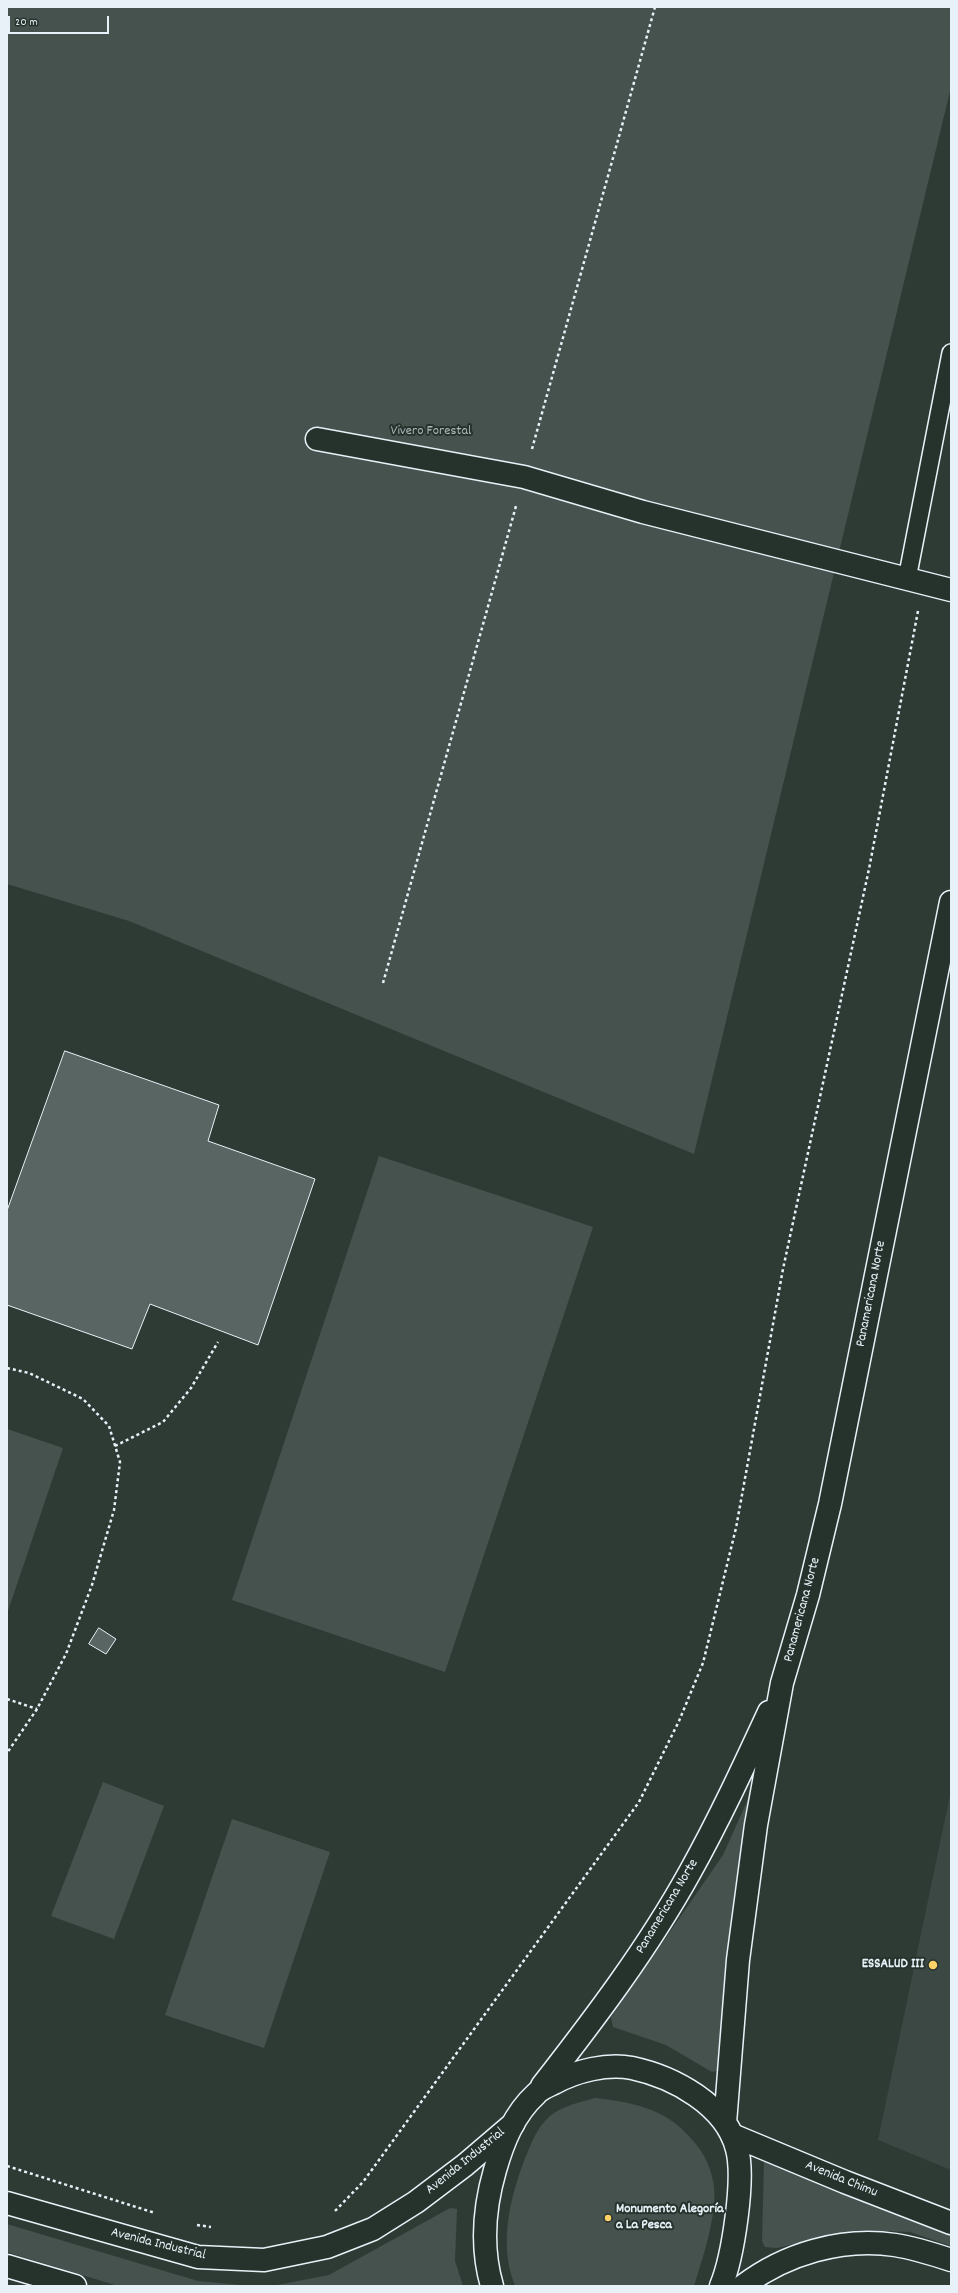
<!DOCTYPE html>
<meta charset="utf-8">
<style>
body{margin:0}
#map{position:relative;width:958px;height:2293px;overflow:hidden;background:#2e3b35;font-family:Dekko,sans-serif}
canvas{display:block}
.frame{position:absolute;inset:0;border:8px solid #e8f1f8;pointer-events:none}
.scale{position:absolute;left:8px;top:16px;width:101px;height:18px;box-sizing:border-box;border:2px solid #e8f1f8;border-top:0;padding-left:5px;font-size:12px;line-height:14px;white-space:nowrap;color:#e8f1f8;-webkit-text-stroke:3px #26332d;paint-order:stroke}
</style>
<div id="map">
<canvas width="958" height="2293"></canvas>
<div class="frame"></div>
<div class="scale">20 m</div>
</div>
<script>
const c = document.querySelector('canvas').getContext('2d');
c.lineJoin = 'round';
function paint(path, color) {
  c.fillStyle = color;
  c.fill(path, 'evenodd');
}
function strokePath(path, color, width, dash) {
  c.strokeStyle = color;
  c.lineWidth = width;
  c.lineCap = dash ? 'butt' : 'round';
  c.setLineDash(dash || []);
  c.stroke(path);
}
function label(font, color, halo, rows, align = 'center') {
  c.font = font + ' Dekko,sans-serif';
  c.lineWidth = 4;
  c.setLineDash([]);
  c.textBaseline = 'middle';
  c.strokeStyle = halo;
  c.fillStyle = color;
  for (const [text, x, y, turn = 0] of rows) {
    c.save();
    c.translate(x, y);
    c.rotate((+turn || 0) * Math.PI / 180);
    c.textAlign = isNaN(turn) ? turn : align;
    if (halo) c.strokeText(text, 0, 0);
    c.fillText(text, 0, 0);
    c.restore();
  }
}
paint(new Path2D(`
 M951 1790V2170L878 2140Z`), '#3b4843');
paint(new Path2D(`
 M7 7H951V87L694 1154 129 921 7 884Z
 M379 1156 593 1227 445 1672 232 1600Z
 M7 1429 63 1448 7 1614Z
 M103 1782 164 1806 114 1939 51 1916Z
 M748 1799 753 1800 721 2070 712 2072 666 2045 613 2027 611 2017 723 1855Z
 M232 1819 330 1852 264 2048 165 2015Z
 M595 2098C639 2103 671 2110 699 2148 711 2165 716 2184 714 2206 711 2233 702 2260 694 2286H515C499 2245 509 2201 524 2161 530 2146 537 2127 550 2116 562 2106 581 2102 595 2098Z
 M770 2157 951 2232V2246L910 2232 858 2230 777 2248 765 2247 762 2241 764 2161Z
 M450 2208 457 2209 455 2261 463 2286H272L329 2275Z
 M7 2224 198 2281 252 2286H118L7 2252Z`), '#45524e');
const building = new Path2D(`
 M65 1051 219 1105 208 1141 315 1179 258 1345 150 1304 132 1349 7 1305V1211Z
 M99 1628 116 1639 106 1654 89 1644Z`);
paint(building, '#596563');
strokePath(building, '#e8f1f8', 1);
const service = new Path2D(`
 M907 579 951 353`);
const minor = new Path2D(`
 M317 439 524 477 643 512 951 590`);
const primary = new Path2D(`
 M732 2135 845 2182 951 2223
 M7 2203 198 2257 264 2260 327 2247 373 2229 416 2202 465 2165 513 2124
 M7 2266 75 2286
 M743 2286C785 2254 842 2237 895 2245 914 2248 933 2254 951 2260`);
const trunk = new Path2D(`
 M542 2086C595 2018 648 1948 690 1872 719 1820 744 1766 769 1712
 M725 2123 738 1960 756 1825 782 1683 808 1595 830 1504 951 902
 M492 2286C481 2248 484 2208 495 2170 503 2142 514 2114 536 2094 540 2089 548 2086 554 2083 576 2071 607 2063 632 2068 674 2077 726 2105 737 2149 745 2179 733 2257 721 2286`);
strokePath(service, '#e8f1f8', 20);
strokePath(minor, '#e8f1f8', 25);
strokePath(primary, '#e8f1f8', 25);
strokePath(trunk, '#e8f1f8', 25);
strokePath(new Path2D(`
 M532 449 655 7
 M383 983 516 506
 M7 1368 29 1373 83 1399 109 1426 120 1462 114 1510 92 1585 66 1654 37 1709 7 1753
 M115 1446 163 1422 191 1388 218 1342
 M7 1699 37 1709
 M7 2166 155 2213
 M335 2211 363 2182 639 1802 679 1721 703 1663 736 1528 783 1269 869 869 918 611
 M197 2225 211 2227`), '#e8f1f8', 2.5, [3, 3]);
strokePath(service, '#26332d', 17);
strokePath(minor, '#26332d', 22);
strokePath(primary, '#26332d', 22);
strokePath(trunk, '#26332d', 22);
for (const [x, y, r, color] of [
 [933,1965,5,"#ffd166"],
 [608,2218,4,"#ffd166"]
]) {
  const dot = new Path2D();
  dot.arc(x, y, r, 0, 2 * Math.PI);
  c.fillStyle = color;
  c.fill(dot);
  strokePath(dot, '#26332d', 1.5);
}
label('14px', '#afb9bc', '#26332d', [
 ["Vivero Forestal",431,432]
]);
label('14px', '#e8f1f8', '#26332d', [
 ["Panamericana Norte",872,1294,-79],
 ["Panamericana Norte",803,1610,-75],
 ["Panamericana Norte",668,1907,-59],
 ["Avenida Industrial",466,2162,-39],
 ["Avenida Chimu",841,2180,22],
 ["Avenida Industrial",158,2245,14]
]);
label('bold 14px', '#e8f1f8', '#26332d', [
 ["ESSALUD III",924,1965],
 ["Monumento Alegoría",616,2210,"left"],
 ["a La Pesca",616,2226,"left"]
], 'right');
</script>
